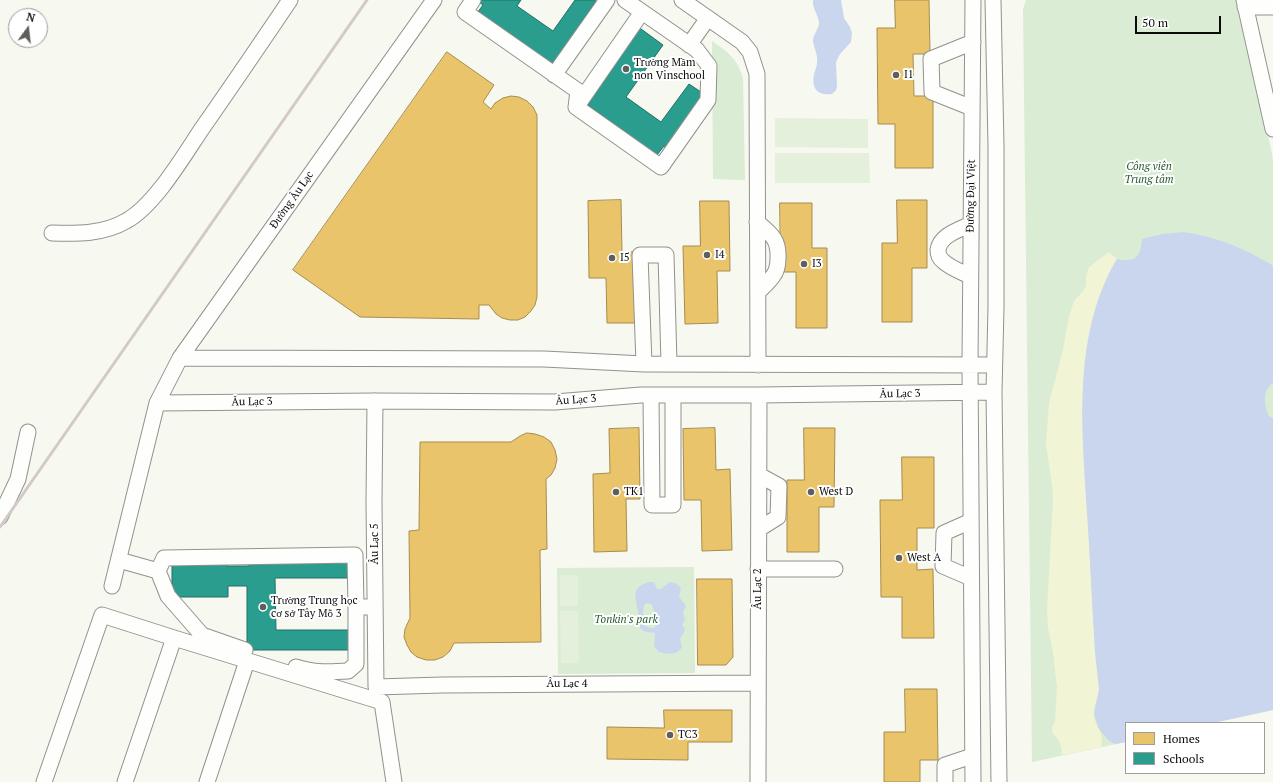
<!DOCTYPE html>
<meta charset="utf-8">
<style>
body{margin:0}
#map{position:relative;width:1273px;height:782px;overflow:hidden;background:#f7f8f0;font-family:"PT Serif",serif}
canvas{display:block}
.legend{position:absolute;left:1125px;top:722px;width:140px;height:52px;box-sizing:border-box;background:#fff;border:1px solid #9d9d9d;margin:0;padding:5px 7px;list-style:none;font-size:12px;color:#0b0b0b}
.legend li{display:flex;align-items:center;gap:8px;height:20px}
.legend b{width:20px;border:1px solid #9d9d9d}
.north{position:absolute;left:8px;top:8px;width:40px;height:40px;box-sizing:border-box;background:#fff;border:1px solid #9d9d9d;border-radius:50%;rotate:15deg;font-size:11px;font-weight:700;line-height:16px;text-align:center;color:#0b0b0b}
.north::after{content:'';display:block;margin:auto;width:14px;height:18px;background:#5e5e5b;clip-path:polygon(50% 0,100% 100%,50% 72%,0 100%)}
.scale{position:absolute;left:1135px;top:16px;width:86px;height:18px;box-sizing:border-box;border:2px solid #0b0b0b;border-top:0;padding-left:5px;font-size:12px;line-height:14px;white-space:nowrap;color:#0b0b0b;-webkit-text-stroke:3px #fff;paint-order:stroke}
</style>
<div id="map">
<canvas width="1273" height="782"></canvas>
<ul class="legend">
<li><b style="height:11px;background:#e9c46a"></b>Homes</li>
<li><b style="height:11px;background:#2a9d8f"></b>Schools</li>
</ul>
<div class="north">N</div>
<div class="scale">50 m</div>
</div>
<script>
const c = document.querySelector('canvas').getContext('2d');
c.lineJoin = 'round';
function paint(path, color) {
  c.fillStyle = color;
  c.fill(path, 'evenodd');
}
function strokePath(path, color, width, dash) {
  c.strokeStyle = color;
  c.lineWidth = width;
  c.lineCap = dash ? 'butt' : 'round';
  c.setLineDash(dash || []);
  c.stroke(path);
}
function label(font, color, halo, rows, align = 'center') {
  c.font = font + ' "PT Serif",serif';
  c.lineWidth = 4;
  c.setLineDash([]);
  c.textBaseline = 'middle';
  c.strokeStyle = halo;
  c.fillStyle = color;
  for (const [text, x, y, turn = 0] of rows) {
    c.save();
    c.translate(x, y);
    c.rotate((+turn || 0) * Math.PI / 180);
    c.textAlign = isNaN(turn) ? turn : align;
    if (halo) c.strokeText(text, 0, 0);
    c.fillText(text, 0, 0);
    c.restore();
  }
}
paint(new Path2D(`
 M1026 0H1243L1273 160V710L1213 723H1126V742L1032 762 1023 9Z
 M712 41C728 52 737 58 743 78L745 180 713 179Z
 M694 567 695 673 558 674 557 568Z`), '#daecd3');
paint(new Path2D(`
 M1109 252 1117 259 1108 275 1086 362 1082 413 1095 651C1096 664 1099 677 1099 689 1099 697 1093 706 1094 714 1095 729 1105 730 1101 747L1062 755C1061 746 1061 740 1053 734L1052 728 1055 721 1057 688 1053 652 1048 628 1047 611 1053 499 1052 485 1046 444 1049 403 1062 354 1069 317 1074 301 1084 290 1086 285V277L1089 267Z`), '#f1f5d5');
paint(new Path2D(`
 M775 118 868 119V148L775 147Z
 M775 153H869L870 183H775Z
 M560 575H578V606H560Z
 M560 611H578L579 663H561Z`), '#e4f0dc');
paint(new Path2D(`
 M813 0H841L844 18 850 27 852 33 851 42 840 54 836 62 837 86 836 90 832 94C818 96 811 89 814 74 815 70 817 67 817 63 818 55 814 48 813 41 813 35 818 30 819 24 819 15 812 9 813 0Z
 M1184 232C1217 237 1244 248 1272 265L1273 267V383C1262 391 1264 405 1269 416L1273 418V710L1213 723H1126V742L1115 744 1108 740 1099 729 1094 714 1099 689 1095 652C1092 605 1090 558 1087 512 1082 428 1072 334 1117 259 1135 263 1141 257 1142 239L1162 234Z
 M649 582H654L657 589H661L670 582 677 584 681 588 679 597 686 606 683 612 685 620 682 624 685 630 680 639 682 647C677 656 668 654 659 652L654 646 655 633C651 632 646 633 642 630 637 626 639 618 638 612 636 599 630 587 649 582ZM648 603 652 605C654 614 662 620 654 628H649L644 625C643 620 642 607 645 604Z`), '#cad6ee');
const homes = new Path2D(`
 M895 0H929L930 54H913L914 96H933V168H895V124H878L877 28H895Z
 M447 52 494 85 483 102 491 109 495 103 503 98 511 96 519 97 527 101 533 107 537 115V297L535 305 531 311 525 317 518 320H510L502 318 496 314 489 305H479V319L360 317 293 270Z
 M621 200 622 252H635L636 323H607L606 278H589L588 201Z
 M897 200H927V268H912V322H882V243H897Z
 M700 201H729L730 271H717L718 323 685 324 683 246H700Z
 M780 203H812V248H827V328H796V272H781Z
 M639 428 640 499H626L627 551 594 552 593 474 610 473 609 429Z
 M715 428 716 470 730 469 732 550 702 551 701 500H684L683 429Z
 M804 428H835L834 507H819V552H787V480H804Z
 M527 433 535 434 544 437 551 442 555 450 557 459 555 468 551 475 546 479 547 549 540 550 541 642 454 643 450 651 443 657 435 660H426L417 657 411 652 407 645 404 637 405 629 410 618 409 531 419 530 420 442H511L520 436Z
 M902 457H934V528H917V570L933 569 934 638H902V597H881L880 500H902Z
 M697 579H732L733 657 726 665H698Z
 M905 689H937L938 760H920V782H884V732H905Z
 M664 710H732V742H688V760L607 759V727L664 728Z`);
paint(homes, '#e9c46a');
strokePath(homes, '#a68c4e', 1);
const schools = new Path2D(`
 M482 0H521L517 6 553 31 575 0H594L596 1 552 65 477 13 483 5 480 3Z
 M637 26 663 45 626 97 661 122 689 84 704 94 666 147 664 146 657 155 585 103Z
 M249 561H353V578H275L276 630H355V650H247V586H228V597H172V562H227V566H249Z`);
paint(schools, '#2a9d8f');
strokePath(schools, '#217167', 1);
const minor = new Path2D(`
 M473 0 465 12 578 91 576 107 661 167 708 100 709 66 697 50 625 0
 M682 0 742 42 750 52 757 74 758 365
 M993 0 996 146V307L994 392 999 782
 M1244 0 1273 129
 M1245 7H1273
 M689 45 708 18
 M554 75 607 0
 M577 106 642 12
 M972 108 932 92 931 59 973 42
 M757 222C771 234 779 239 778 258 778 264 777 271 773 276 769 282 763 287 758 292
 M52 233C77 234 104 234 126 221 154 206 183 157 201 130 231 87 261 43 290 0
 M970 276C962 272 950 268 943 261 939 258 938 255 938 250 940 235 959 230 971 224
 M180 358 544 359 644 364 994 365
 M644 364 640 255H666L669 364
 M651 395 652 505H673V395
 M375 401 374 502 376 687 442 685 758 683
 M157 403 375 401 555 402 641 395H759L994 392
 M0 517 18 479 28 432
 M971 521 944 533 943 566 971 578
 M759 529 778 517 779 486 759 475
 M119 560 158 571 168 596 202 635 245 650
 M758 569H835
 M158 571 164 558 355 555 356 607
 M112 586 157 403 180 358 434 0
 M296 667C313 673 331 672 348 671L356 664V607H375
 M44 782 102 615 174 638 382 702 394 782
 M125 782 174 638
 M207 782 247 661
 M758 782 759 395
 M945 782V765L972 756
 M973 782 970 364 973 0`);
strokePath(minor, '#91928e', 17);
strokePath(minor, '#fefefd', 15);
strokePath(new Path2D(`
 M0 527 367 0`), '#d3cac6', 3);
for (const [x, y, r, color] of [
 [626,69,4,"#5e5e5b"],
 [896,75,4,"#5e5e5b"],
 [707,255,4,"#5e5e5b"],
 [612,258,4,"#5e5e5b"],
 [804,264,4,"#5e5e5b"],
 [616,492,4,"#5e5e5b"],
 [811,492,4,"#5e5e5b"],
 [899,558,4,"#5e5e5b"],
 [263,607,4,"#5e5e5b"],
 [670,735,4,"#5e5e5b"]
]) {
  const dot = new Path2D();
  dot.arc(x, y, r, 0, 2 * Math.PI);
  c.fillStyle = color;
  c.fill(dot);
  strokePath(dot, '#fff', 1.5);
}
label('11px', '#0b0b0b', '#fff', [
 ["Trường Mầm",634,63],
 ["non Vinschool",634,76],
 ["I1",904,75],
 ["I4",715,255],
 ["I5",620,258],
 ["I3",812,264],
 ["TK1",624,492],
 ["West D",819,492],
 ["West A",907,558],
 ["Trường Trung học",271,601],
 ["cơ sở Tây Mỗ 3",271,614],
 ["TC3",678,735]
], 'left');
label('italic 11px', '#25592c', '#fff', [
 ["Công viên",1149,167],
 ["Trung tâm",1149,180],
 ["Tonkin's park",626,620]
]);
label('11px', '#0b0b0b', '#fff', [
 ["Đường Đại Việt",971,196,-89],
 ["Đường Âu Lạc",292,200,-55],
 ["Âu Lạc 3",900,394,-1],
 ["Âu Lạc 3",576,400,-4],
 ["Âu Lạc 3",252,402,-1],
 ["Âu Lạc 5",375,544,-90],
 ["Âu Lạc 2",758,589,-90],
 ["Âu Lạc 4",567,684]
]);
</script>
